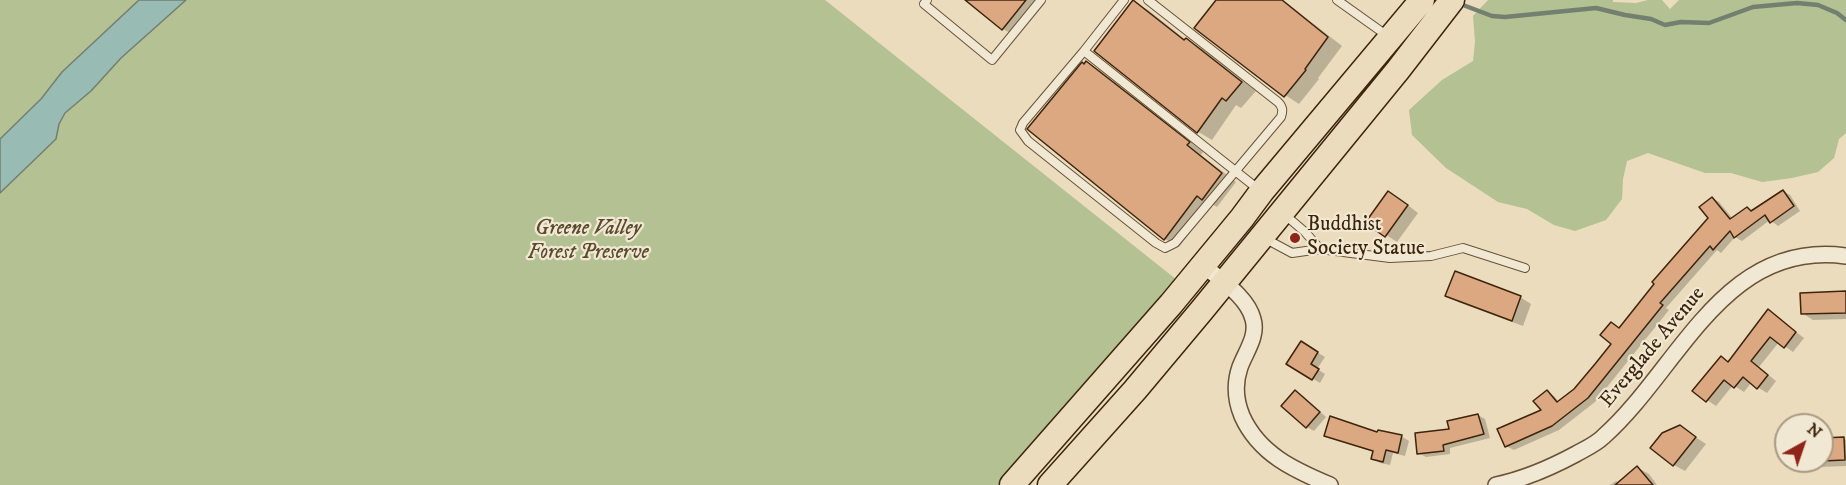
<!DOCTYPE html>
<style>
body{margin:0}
#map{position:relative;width:1846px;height:485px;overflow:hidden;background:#eadcbc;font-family:"IM FELL DW Pica",serif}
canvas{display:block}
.north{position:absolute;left:1774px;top:413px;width:60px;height:60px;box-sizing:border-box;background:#f1e8d3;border:2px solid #a99a83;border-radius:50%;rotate:40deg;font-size:16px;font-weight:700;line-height:24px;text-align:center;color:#3d240c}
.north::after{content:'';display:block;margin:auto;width:21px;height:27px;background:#8f2418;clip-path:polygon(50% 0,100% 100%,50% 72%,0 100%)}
</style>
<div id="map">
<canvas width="1846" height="485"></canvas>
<div class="north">N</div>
</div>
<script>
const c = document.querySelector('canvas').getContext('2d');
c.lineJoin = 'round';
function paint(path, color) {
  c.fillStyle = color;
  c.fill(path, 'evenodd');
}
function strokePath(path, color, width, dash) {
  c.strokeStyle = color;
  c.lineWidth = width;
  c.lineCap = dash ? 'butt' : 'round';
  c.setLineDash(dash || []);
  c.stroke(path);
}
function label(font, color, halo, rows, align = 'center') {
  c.font = font + ' "IM FELL DW Pica",serif';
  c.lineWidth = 4.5;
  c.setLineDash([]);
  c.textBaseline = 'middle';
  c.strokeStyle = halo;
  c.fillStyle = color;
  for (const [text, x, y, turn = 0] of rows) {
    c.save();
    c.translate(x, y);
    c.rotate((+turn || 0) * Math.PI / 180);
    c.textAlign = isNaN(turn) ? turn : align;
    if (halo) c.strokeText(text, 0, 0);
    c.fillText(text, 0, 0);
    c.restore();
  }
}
paint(new Path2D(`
 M0 0H825L1177 280 1004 485H0Z
 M1488 0H1613V2L1636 3 1648 0H1662L1670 9 1679 0H1846V133L1839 139 1834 158 1818 172 1792 178 1762 182 1731 173H1705L1648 153 1627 161 1623 179 1622 199 1606 220 1575 231 1554 225 1527 209 1498 202 1446 168 1412 135 1409 110 1442 80 1473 61 1475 42 1473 16Z`), '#b3c193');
const water = new Path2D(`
 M139 0H186L121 58 91 91 65 113 59 124 56 139 0 193V139L41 99 62 72Z`);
paint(water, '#98bbb3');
strokePath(water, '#747f70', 1.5);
paint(new Path2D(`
 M968 0H1042L1014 35 1003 29Z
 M1219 0H1283L1342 46 1318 78 1319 79 1299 104 1285 95Z
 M1133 2 1148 10 1186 40 1201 48 1256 91 1241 108 1236 105 1212 140 1197 131Z
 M1087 63 1101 71 1203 152 1201 155 1236 182 1217 207 1212 204 1179 247 1165 239 1085 66Z
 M1783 191 1790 195 1800 211 1778 226 1770 220 1742 241 1735 237 1721 253 1717 250 1666 308 1669 310 1595 402 1559 430 1514 450 1506 446 1543 411 1547 392 1554 396 1559 402 1575 390 1613 344 1620 329 1710 218 1712 198 1719 202 1733 219 1747 208 1753 212Z
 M1400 199 1418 213 1397 242 1368 223Z
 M1846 293V319L1813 320 1802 313Z
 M1447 295 1520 297 1531 304 1523 326 1458 302Z
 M1768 311 1804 338 1793 352 1779 342 1759 367 1776 381 1767 393 1751 383 1744 392 1733 385 1716 406 1694 391 1721 358 1729 363Z
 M1301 343 1325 357 1317 369 1325 374 1320 383 1288 364Z
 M1296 392 1303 396 1326 417 1314 431 1307 427Z
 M1478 415 1485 419 1490 438 1450 448V454L1426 457 1418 453 1451 430Z
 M1680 427 1706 444 1685 471 1674 465Z
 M1378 434 1401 436 1409 441 1405 456 1393 453 1390 465 1380 463 1373 459 1374 452 1333 439 1326 435Z
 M1843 438 1846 440V466L1819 467 1808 461H1822V439Z
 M1638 468 1649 474 1657 485H1610L1616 481 1620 483Z`), '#0003');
strokePath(new Path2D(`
 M1463 5 1492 16 1505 17 1596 8 1625 15 1651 19 1665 25 1681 22 1709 23 1753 7 1797 3 1818 5 1837 13 1846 20`), '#747f70', 4.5);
const building = new Path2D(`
 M965 0H1026L1002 30Z
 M1133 0 1184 40 1186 38 1242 82 1226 101 1222 98 1197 133 1094 51Z
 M1216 0H1282L1328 37 1305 69 1306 70 1284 97 1194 28Z
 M1086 61 1190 142 1187 145 1222 173 1202 200 1197 196 1164 240 1027 129 1082 62 1084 64Z
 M1783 190 1794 206 1770 223 1765 215 1734 238 1730 231 1713 250 1710 246 1660 303 1663 305 1588 398 1552 426 1505 447 1497 429 1541 410 1533 401 1547 390 1557 402 1574 389 1595 364 1611 344 1600 335 1611 322 1619 328 1654 284 1652 282 1708 218 1699 207 1712 197 1730 219 1747 207 1751 211Z
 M1388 191 1408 205 1385 237 1365 223Z
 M1455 271 1521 296 1512 321 1445 296Z
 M1846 291V313L1801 314 1800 293Z
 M1768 309 1796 332 1784 348 1770 337 1751 361 1768 375 1757 389 1743 377 1734 388 1724 380 1706 402 1692 391 1721 356 1728 362Z
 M1301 341 1318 352 1311 364 1319 369 1312 380 1286 364Z
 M1295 390 1320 412 1306 428 1281 406Z
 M1478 414 1484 434 1443 445 1444 451 1417 454 1415 433 1449 429 1447 421Z
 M1330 416 1377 432 1378 430 1402 435 1398 453 1386 450 1383 462 1371 459 1373 451 1324 436Z
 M1680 425 1696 437 1673 466 1650 448 1662 433Z
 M1844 437 1845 460 1822 461V438Z
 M1637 466 1653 485H1615Z`);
paint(building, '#dca882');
strokePath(building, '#3d240c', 1.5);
const lane = new Path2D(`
 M927 0 924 4 992 60 1041 0
 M1124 0 1084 51 1258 189
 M1337 0 1389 37
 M1084 51 1023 123 1020 130 1028 141 1156 243 1165 248 1175 243 1281 117C1283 111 1283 107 1278 102L1148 0
 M1266 239 1292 253 1320 249 1305 232 1284 214
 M1320 249 1390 258 1431 256 1463 248 1525 268`);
const street = new Path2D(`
 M1203 265C1220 280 1247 296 1253 319 1258 336 1246 351 1240 367 1234 384 1235 399 1242 416 1259 454 1294 470 1330 485
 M1496 485C1525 479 1550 468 1576 454 1585 449 1596 444 1603 437 1679 370 1723 239 1846 256`);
const primary = new Path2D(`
 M1012 485 1171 304 1242 218 1262 191 1422 0
 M1050 485 1135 390 1202 310 1398 70 1452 0`);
strokePath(lane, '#685238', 10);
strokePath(street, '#685238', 18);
strokePath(primary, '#3d240c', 27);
strokePath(lane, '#f1e8d3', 8);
strokePath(street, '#f1e8d3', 15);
strokePath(primary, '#eadcbc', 24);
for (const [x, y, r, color] of [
 [1295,238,6,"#8f2418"]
]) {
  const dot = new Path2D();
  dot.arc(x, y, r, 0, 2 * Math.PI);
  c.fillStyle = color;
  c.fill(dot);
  strokePath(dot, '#f1e8d3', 2);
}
label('21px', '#3d240c', '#f1e8d3', [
 ["Buddhist",1307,226],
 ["Society Statue",1307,250]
], 'left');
label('italic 21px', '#5a4b2e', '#f1e8d3', [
 ["Greene Valley",588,230],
 ["Forest Preserve",588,254]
]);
label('21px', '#3d240c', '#f1e8d3', [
 ["Everglade Avenue",1653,348,-50]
]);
</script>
